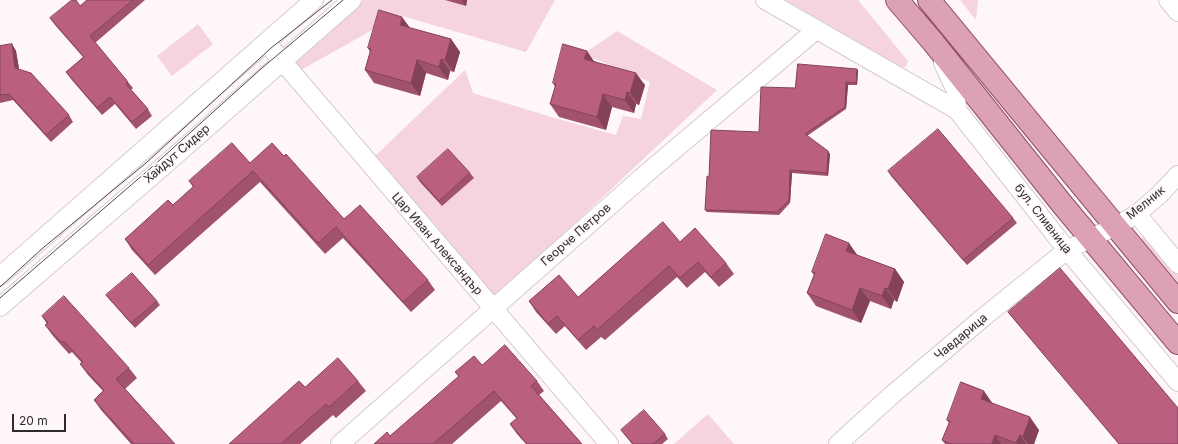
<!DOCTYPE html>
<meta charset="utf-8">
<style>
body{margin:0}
#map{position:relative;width:1178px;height:444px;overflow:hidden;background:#fef6f9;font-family:Inter,sans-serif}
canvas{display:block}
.scale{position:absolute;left:12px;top:414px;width:54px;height:18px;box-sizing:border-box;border:2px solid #2e2b2c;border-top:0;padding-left:5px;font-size:12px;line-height:14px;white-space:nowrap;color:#2e2b2c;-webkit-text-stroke:3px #fef6f9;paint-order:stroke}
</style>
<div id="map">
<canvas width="1178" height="444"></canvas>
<div class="scale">20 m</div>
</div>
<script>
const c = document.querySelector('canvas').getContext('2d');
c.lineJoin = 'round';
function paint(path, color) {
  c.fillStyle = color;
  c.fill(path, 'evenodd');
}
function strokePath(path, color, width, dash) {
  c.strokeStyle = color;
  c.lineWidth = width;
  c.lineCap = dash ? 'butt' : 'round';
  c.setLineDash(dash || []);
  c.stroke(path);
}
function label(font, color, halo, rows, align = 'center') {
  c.font = font + ' Inter,sans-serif';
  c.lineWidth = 3.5;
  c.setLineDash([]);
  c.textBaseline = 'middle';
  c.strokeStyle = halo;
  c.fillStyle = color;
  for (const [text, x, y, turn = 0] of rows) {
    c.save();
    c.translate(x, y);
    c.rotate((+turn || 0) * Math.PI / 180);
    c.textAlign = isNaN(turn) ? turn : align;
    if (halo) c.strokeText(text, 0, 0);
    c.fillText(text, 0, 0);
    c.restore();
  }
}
paint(new Path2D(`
 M363 0H555L526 52 399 15 301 70 292 62Z
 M785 0H858L908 61 906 67H901Z
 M960 0H978L976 20Z
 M198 24 213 44 172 76 157 56Z
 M617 31 717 90 494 299 373 158 465 70 473 93 551 117 616 135 623 116 641 119 650 82 583 54Z
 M1145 235 1178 275V287L1139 241Z
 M708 414 734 444H674Z`), '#f5d4de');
const minor = new Path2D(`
 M765 0 957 110
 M1168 0 1178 12
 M266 42 609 444
 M943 63 956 91 957 110 1067 250 1178 382
 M1137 214 1178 264
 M0 276 314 0
 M0 307 159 170 352 0
 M340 444 648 172 816 30
 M838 444 893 394 985 316 1067 250 1116 226 1137 214 1159 195 1178 175`);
const major = new Path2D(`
 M897 0 933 42 1062 204 1178 343
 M929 0 1178 302`);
strokePath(minor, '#d5cccf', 20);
strokePath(major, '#904f67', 24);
strokePath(minor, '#fff', 18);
strokePath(major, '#dca1b7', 22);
strokePath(new Path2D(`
 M0 287 44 247 146 163 271 48 332 0
 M0 298 152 167 262 68 343 0`), '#4d494a', 1);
paint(new Path2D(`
 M87 0H145L95 43 128 82 133 88 131 90 148 109 152 116 136 129 115 104 102 115 71 79 66 72 83 57 55 25 50 18 80 6Z
 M445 0H467L466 6Z
 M410 28 451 39 460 52 454 72 450 71 448 80 426 73 420 96 374 83 365 70 370 52 368 48Z
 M12 44 16 51 19 69 69 115 73 122 51 142 13 100 0 103V46Z
 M594 61 645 85 639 105 636 104 634 113 612 107 606 130 559 117 550 104 555 87 553 83Z
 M857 69 858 71 857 85H848L846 109 807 136 830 154 828 176 792 173 790 203 779 215 707 212 705 210 709 177 759 132 795 88Z
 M284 156 344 219 428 280 435 290 411 312 343 238 325 254 260 182 155 275 132 250 125 239 173 205 193 187 189 181 250 163Z
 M888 171 1013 218 1017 223 967 265 891 176Z
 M470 173 474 178 442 206 420 182 417 177Z
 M680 242 726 263 734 274 719 287 705 272 687 288 677 277 605 340 601 337 586 350 565 326 556 334 536 312 529 301 578 297Z
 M857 255 895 269 904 282 897 302 894 300 891 309 870 301 861 323 816 306 807 293 814 275 812 272Z
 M106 295 157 301 160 305 135 328 110 300Z
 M1008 312 1178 444H1119Z
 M42 316 129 368 137 378 125 389 175 444H131L101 410 94 400 103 391 88 375 80 364 82 363 72 352 69 354 53 336 45 325 47 324Z
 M482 365 537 381 544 391 539 395 582 444H526L517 434 510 424 517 419 501 401 452 444H374L390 436 459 377 455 372Z
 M358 381 366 391 336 418 333 415 300 444H229L305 387Z
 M992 403 1039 430 1034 444H945L942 440 949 423 947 420Z
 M621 430 665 434 668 439 662 444H632Z`), '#a1526f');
paint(new Path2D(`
 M463 0H467L466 6 462 1Z
 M402 17 411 29 400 25Z
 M451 39 460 52 454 72 445 60Z
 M12 44 16 51 20 75 15 68Z
 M587 51 596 64 584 59Z
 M441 59 450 71 448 80 439 67Z
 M417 60 426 73 420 96 411 83Z
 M857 69 858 71 857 85 856 83Z
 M636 73 645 85 639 105 630 93Z
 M846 82 848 85 846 109 845 107Z
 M627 92 636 104 634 113 625 100Z
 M603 94 612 107 606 130 597 117Z
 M828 151 830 154 828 176 827 173Z
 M790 170 792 173 790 203 789 200Z
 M849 243 858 256 846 251Z
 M895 269 904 282 897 302 888 289Z
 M860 288 870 301 861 323 852 310Z
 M885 288 894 300 891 309 882 296Z
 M984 391 993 404 981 399Z
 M1030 417 1039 430 1034 444H1028L1023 437Z
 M995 435 1001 444H992Z
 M1020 435 1026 444H1017L1016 443Z`), '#83425a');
const building = new Path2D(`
 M72 0H76L80 6 87 0H133L90 36 128 82 126 84 148 109 132 122 110 97 97 108 66 72 84 57 50 18Z
 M379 10 402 17 400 25 451 39 445 60 441 59 439 67 417 60 411 83 365 70 371 49 368 48Z
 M12 44 15 68 31 73 69 115 46 135 9 94 0 95V46Z
 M563 44 587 51 584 59 636 73 630 93 627 92 625 100 603 94 597 117 550 104 556 84 553 83Z
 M798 64 857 69 856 83 846 82 845 107 805 134 828 151 827 173 790 170 789 200 777 212 705 210 707 176 709 177 711 130 759 132 761 87 795 88Z
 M938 129 1013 218 963 260 888 171Z
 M232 143 250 163 272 143 284 156 286 154 344 219 360 205 428 280 403 302 336 227 318 243 253 171 148 265 125 239 168 200 173 205 194 186 189 181Z
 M448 149 470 173 439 201 417 177Z
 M663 222 680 242 695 228 726 263 711 277 698 262 680 278 669 266 597 330 594 326 578 340 557 316 548 324 529 301 559 275 578 297Z
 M826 234 849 243 846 251 895 269 888 289 885 288 882 296 860 288 852 310 807 293 815 273 812 272Z
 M1060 268 1178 408V444H1119L1008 312Z
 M132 273 157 301 131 323 106 295Z
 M64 296 129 368 116 379 175 444H134L94 400 104 390 80 364 83 362 64 341 62 343 45 325 48 323 42 316Z
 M505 345 537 381 531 386 582 444H527L510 424 517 418 494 391 433 444H374L387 432 390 436 459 376 455 372 474 356 482 365Z
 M338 358 358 381 329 407 326 404 281 444H229L299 381 305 387Z
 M961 382 984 391 981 399 1030 417 1023 437 1020 435 1016 443 995 435 992 444H951L942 440 950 421 947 420Z
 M644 410 665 434 653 444H633L621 430Z`);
paint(building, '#bb5f81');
strokePath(building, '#83425a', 1);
label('12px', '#2e2b2c', '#fef6f9', [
 ["Хайдут Сидер",177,154,-41],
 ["Мелник",1146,203,-39],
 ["бул. Сливница",1043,219,52],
 ["Георче Петров",576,235,-41],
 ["Цар Иван Александър",437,244,49],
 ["Чавдарица",961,337,-40]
]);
</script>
